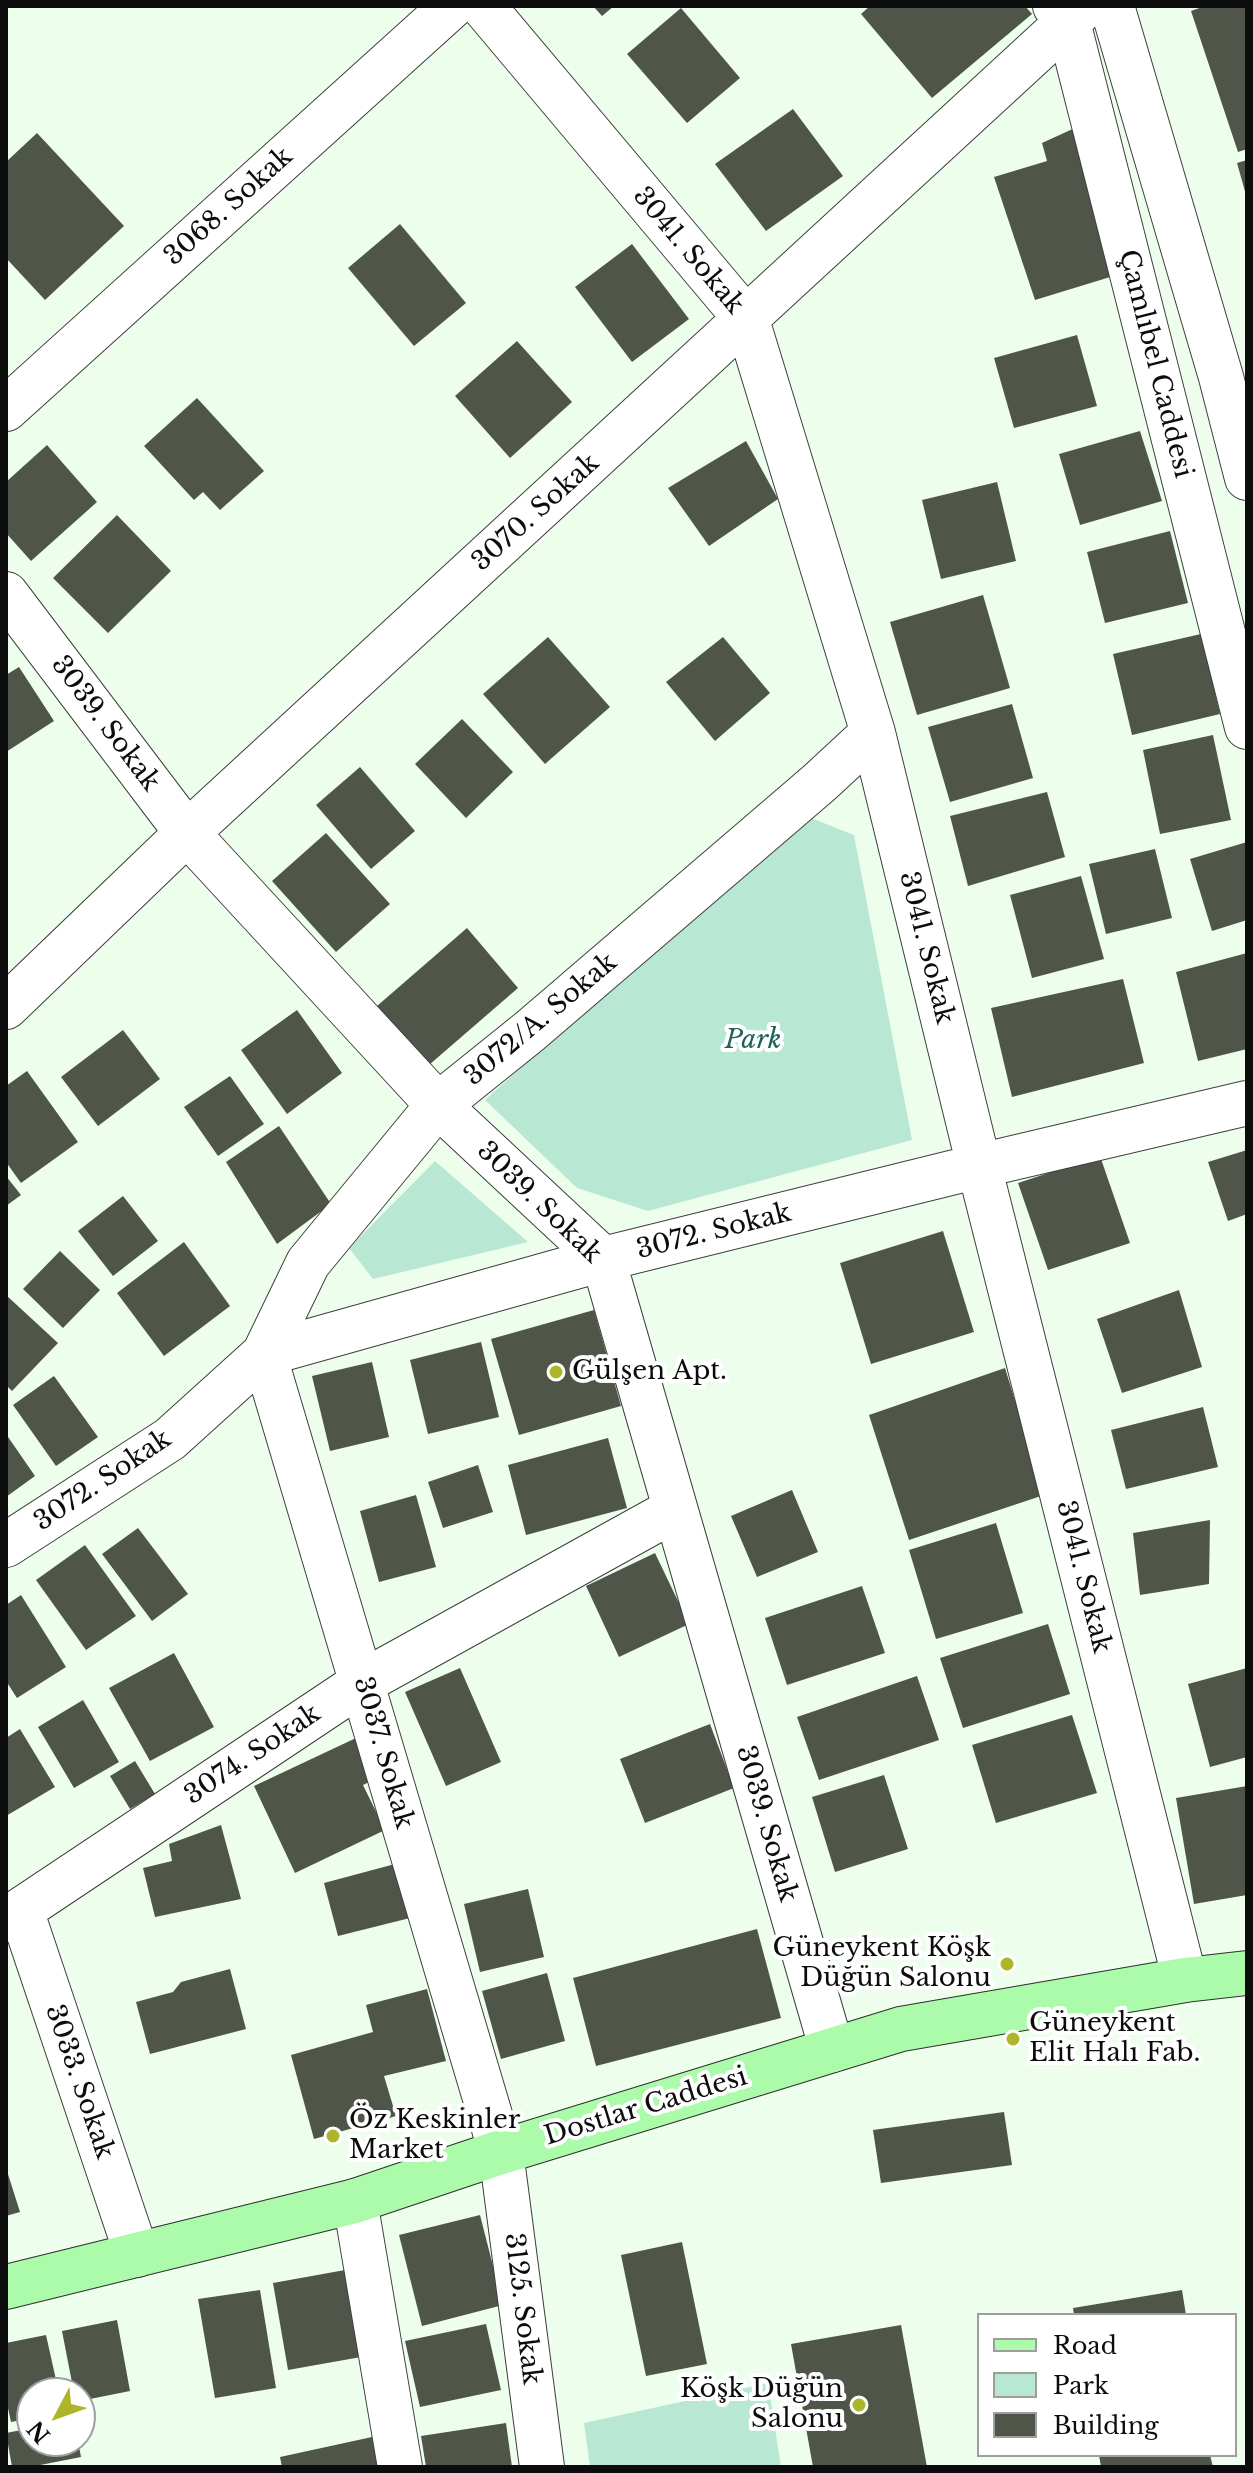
<!DOCTYPE html>
<meta charset="utf-8">
<style>
body{margin:0}
#map{position:relative;width:1253px;height:2473px;overflow:hidden;background:#eefeed;font-family:"Libre Baskerville",serif}
canvas{display:block}
.frame{position:absolute;inset:0;border:8px solid #0c0c0c;pointer-events:none}
.legend{position:absolute;left:977px;top:2313px;width:260px;height:144px;box-sizing:border-box;background:#fff;border:2px solid #9e9e9e;margin:0;padding:10px 14px;list-style:none;font-size:24px;color:#0c0c0c}
.legend li{display:flex;align-items:center;gap:16px;height:40px}
.legend b{width:40px;border:2px solid #9e9e9e}
.north{position:absolute;left:16px;top:2377px;width:80px;height:80px;box-sizing:border-box;background:#fff;border:2px solid #9e9e9e;border-radius:50%;rotate:229deg;font-size:22px;font-weight:700;line-height:32px;text-align:center;color:#0c0c0c}
.north::after{content:'';display:block;margin:auto;width:28px;height:36px;background:#adb62b;clip-path:polygon(50% 0,100% 100%,50% 72%,0 100%)}
</style>
<div id="map">
<canvas width="1253" height="2473"></canvas>
<div class="frame"></div>
<ul class="legend">
<li><b style="height:10px;background:#abfbab"></b>Road</li>
<li><b style="height:22px;background:#b8e7d4"></b>Park</li>
<li><b style="height:22px;background:#4f5549"></b>Building</li>
</ul>
<div class="north">N</div>
</div>
<script>
const c = document.querySelector('canvas').getContext('2d');
c.lineJoin = 'round';
function paint(path, color) {
  c.fillStyle = color;
  c.fill(path, 'evenodd');
}
function strokePath(path, color, width, dash) {
  c.strokeStyle = color;
  c.lineWidth = width;
  c.lineCap = dash ? 'butt' : 'round';
  c.setLineDash(dash || []);
  c.stroke(path);
}
function label(font, color, halo, rows, align = 'center') {
  c.font = font + ' "Libre Baskerville",serif';
  c.lineWidth = 8;
  c.setLineDash([]);
  c.textBaseline = 'middle';
  c.strokeStyle = halo;
  c.fillStyle = color;
  for (const [text, x, y, turn = 0] of rows) {
    c.save();
    c.translate(x, y);
    c.rotate((+turn || 0) * Math.PI / 180);
    c.textAlign = isNaN(turn) ? turn : align;
    if (halo) c.strokeText(text, 0, 0);
    c.fillText(text, 0, 0);
    c.restore();
  }
}
paint(new Path2D(`
 M801 814 854 835 912 1140 648 1211 577 1188 485 1100Z
 M435 1161 528 1242 373 1279 349 1248Z
 M768 2383 781 2467H590L584 2423Z`), '#b8e7d4');
paint(new Path2D(`
 M593 6H614L602 16Z
 M870 6H1025L1032 14 932 98 861 14Z
 M1205 6H1247V149L1238 152 1191 11Z
 M681 8 740 78 687 123 627 54Z
 M793 109 843 176 766 231 715 164Z
 M1077 127 1120 274 1035 300 994 177 1047 161 1042 143Z
 M37 133 124 226 45 300 6 258V162Z
 M1247 160V195H1246L1237 163Z
 M400 224 466 303 414 346 348 268Z
 M632 244 689 319 632 362 575 287Z
 M1077 335 1097 406 1014 428 994 358Z
 M517 341 572 402 510 458 455 396Z
 M197 398 264 471 220 510 203 492 194 500 144 446Z
 M1140 431 1162 501 1080 525 1059 454Z
 M746 441 778 499 709 546 668 488Z
 M47 445 97 502 31 561 6 533V482Z
 M997 482 1016 561 941 579 922 500Z
 M117 515 171 571 108 633 53 578Z
 M1170 531 1188 603 1105 623 1087 552Z
 M983 595 1010 688 917 715 890 622Z
 M1201 634 1220 714 1132 735 1113 654Z
 M548 637 610 707 545 764 483 694Z
 M723 637 770 693 715 741 666 682Z
 M19 667 54 721 6 752V675Z
 M1012 704 1033 778 950 802 928 727Z
 M462 719 513 772 466 818 415 764Z
 M1213 735 1231 820 1160 834 1143 750Z
 M360 767 415 831 371 869 316 805Z
 M1047 792 1065 857 968 886 950 816Z
 M326 833 390 904 336 952 272 881Z
 M1247 842V920L1212 931 1190 859Z
 M1155 849 1172 918 1106 934 1089 864Z
 M1081 876 1104 959 1032 978 1010 895Z
 M467 928 518 988 429 1065 377 1006Z
 M1247 953V1049L1198 1061 1176 972Z
 M1123 979 1144 1063 1012 1097 991 1008Z
 M297 1010 342 1073 287 1114 241 1050Z
 M123 1030 160 1079 98 1126 61 1077Z
 M27 1071 78 1142 21 1183 6 1162V1086Z
 M230 1076 264 1124 218 1156 184 1107Z
 M279 1126 331 1204 277 1244 226 1162Z
 M1247 1150V1214L1228 1221 1208 1162Z
 M1100 1156 1130 1243 1048 1270 1018 1183Z
 M6 1176 21 1195 6 1206Z
 M123 1196 158 1241 113 1276 78 1231Z
 M943 1231 974 1332 871 1364 840 1263Z
 M184 1242 230 1306 164 1356 117 1293Z
 M60 1251 100 1290 63 1328 23 1289Z
 M1179 1290 1202 1367 1122 1393 1097 1319Z
 M6 1295 58 1343 12 1391 6 1385Z
 M594 1310 621 1406 519 1435 491 1339Z
 M481 1342 499 1417 428 1434 410 1360Z
 M372 1362 389 1437 330 1451 312 1376Z
 M1005 1368 1044 1495 909 1540 869 1415Z
 M54 1376 98 1437 56 1466 13 1405Z
 M1203 1407 1218 1467 1126 1489 1111 1430Z
 M6 1434 35 1476 6 1497Z
 M608 1438 627 1508 526 1535 508 1465Z
 M478 1465 493 1512 443 1528 428 1482Z
 M792 1490 818 1552 757 1577 731 1516Z
 M416 1495 436 1567 379 1582 360 1511Z
 M1210 1520 1209 1584 1140 1595 1133 1533Z
 M996 1523 1023 1613 936 1639 909 1550Z
 M138 1528 188 1594 152 1621 102 1554Z
 M85 1545 136 1616 86 1650 36 1580Z
 M655 1553 689 1624 619 1657 586 1586Z
 M862 1586 885 1653 787 1685 765 1618Z
 M21 1595 66 1667 17 1698 6 1681V1605Z
 M1048 1624 1070 1694 963 1728 940 1658Z
 M174 1653 214 1727 150 1761 109 1688Z
 M460 1668 501 1762 446 1786 405 1692Z
 M1247 1668V1757L1210 1767 1188 1684Z
 M917 1676 939 1740 819 1780 797 1717Z
 M83 1700 119 1762 74 1788 38 1727Z
 M1072 1715 1097 1793 996 1823 972 1745Z
 M710 1724 734 1788 645 1823 620 1759Z
 M20 1729 55 1787 6 1816V1738Z
 M356 1738 375 1779 363 1785 385 1830 295 1873 254 1786Z
 M135 1761 155 1794 130 1809 110 1776Z
 M884 1775 908 1849 835 1872 812 1797Z
 M1247 1786V1895L1194 1904 1176 1798Z
 M221 1825 241 1899 155 1917 143 1868 172 1861 169 1844Z
 M395 1864 410 1918 338 1936 324 1883Z
 M528 1889 544 1957 480 1972 464 1904Z
 M757 1929 781 2018 596 2066 573 1978Z
 M230 1969 246 2029 150 2054 136 2002 173 1992 181 1982Z
 M547 1973 565 2041 501 2059 482 1991Z
 M427 1989 446 2061 384 2076 396 2116 314 2139 291 2055 373 2032 366 2005Z
 M1004 2112 1012 2165 881 2183 873 2130Z
 M7 2171 20 2212 6 2216V2172Z
 M480 2215 503 2305 422 2326 399 2235Z
 M682 2242 707 2364 646 2376 621 2255Z
 M345 2270 361 2357 288 2370 273 2283Z
 M260 2290 276 2388 215 2398 198 2299Z
 M1182 2290 1186 2315H1074L1073 2308Z
 M117 2320 130 2391 80 2401V2393H74L62 2331Z
 M486 2324 501 2390 420 2407 405 2341Z
 M901 2325 927 2467H813L791 2344Z
 M46 2335 59 2393H32V2418L11 2422 6 2399V2343Z
 M506 2423 512 2467H426L421 2436Z
 M32 2428V2441H78L81 2457 30 2467H12L6 2433Z
 M372 2437 378 2467H282L280 2457Z
 M1099 2455H1210L1213 2467H1101Z`), '#4f5549');
const minor = new Path2D(`
 M483 6 747 320 873 733 979 1166 1185 1980
 M6 409 452 6
 M6 594 187 833 438 1105 603 1259 832 2050
 M6 1007 187 833 1085 6
 M6 1545 170 1439 264 1354 603 1259 979 1166 1247 1103
 M21 1910 137 2255
 M6 1920 363 1682 674 1510
 M355 2201 400 2467
 M542 2467 501 2152 264 1354 308 1263 438 1105 530 1031 819 783 873 733`);
const tertiary = new Path2D(`
 M1055 6 1068 22 1247 727
 M1112 6 1221 377 1247 478`);
const secondary = new Path2D(`
 M6 2287 355 2201 501 2152 901 2029 1185 1980 1247 1973`);
strokePath(minor, '#3f3f3f', 46);
strokePath(tertiary, '#3f3f3f', 46);
strokePath(secondary, '#2e2e2e', 46);
strokePath(minor, '#fff', 44);
strokePath(tertiary, '#fff', 44);
strokePath(secondary, '#abfbab', 44);
for (const [x, y, r, color] of [
 [556,1372,8,"#adb62b"],
 [1007,1964,8,"#adb62b"],
 [1013,2039,8,"#adb62b"],
 [333,2136,8,"#adb62b"],
 [859,2405,8,"#adb62b"]
]) {
  const dot = new Path2D();
  dot.arc(x, y, r, 0, 2 * Math.PI);
  c.fillStyle = color;
  c.fill(dot);
  strokePath(dot, '#fff', 3);
}
label('26px', '#0c0c0c', '#fff', [
 ["3068. Sokak",229,207,-42],
 ["3041. Sokak",688,251,50],
 ["Çamlıbel Caddesi",1155,364,76],
 ["3070. Sokak",536,513,-42],
 ["3039. Sokak",105,724,53],
 ["3041. Sokak",926,948,76],
 ["3072/A. Sokak",541,1020,-40],
 ["3039. Sokak",539,1203,44],
 ["3072. Sokak",714,1232,-14],
 ["3072. Sokak",103,1481,-34],
 ["3041. Sokak",1083,1577,76],
 ["3037. Sokak",383,1753,74],
 ["3074. Sokak",253,1755,-34],
 ["3039. Sokak",766,1824,74],
 ["3033. Sokak",79,2082,71],
 ["Dostlar Caddesi",646,2107,-17],
 ["3125. Sokak",522,2309,83]
]);
label('italic 26px', '#20615a', '#fff', [
 ["Park",753,1041]
]);
label('26px', '#0c0c0c', '#fff', [
 ["Gülşen Apt.",572,1372],
 ["Güneykent Köşk",991,1949,"right"],
 ["Düğün Salonu",991,1979,"right"],
 ["Güneykent",1029,2024],
 ["Elit Halı Fab.",1029,2054],
 ["Öz Keskinler",349,2121],
 ["Market",349,2151],
 ["Köşk Düğün",843,2390,"right"],
 ["Salonu",843,2420,"right"]
], 'left');
</script>
